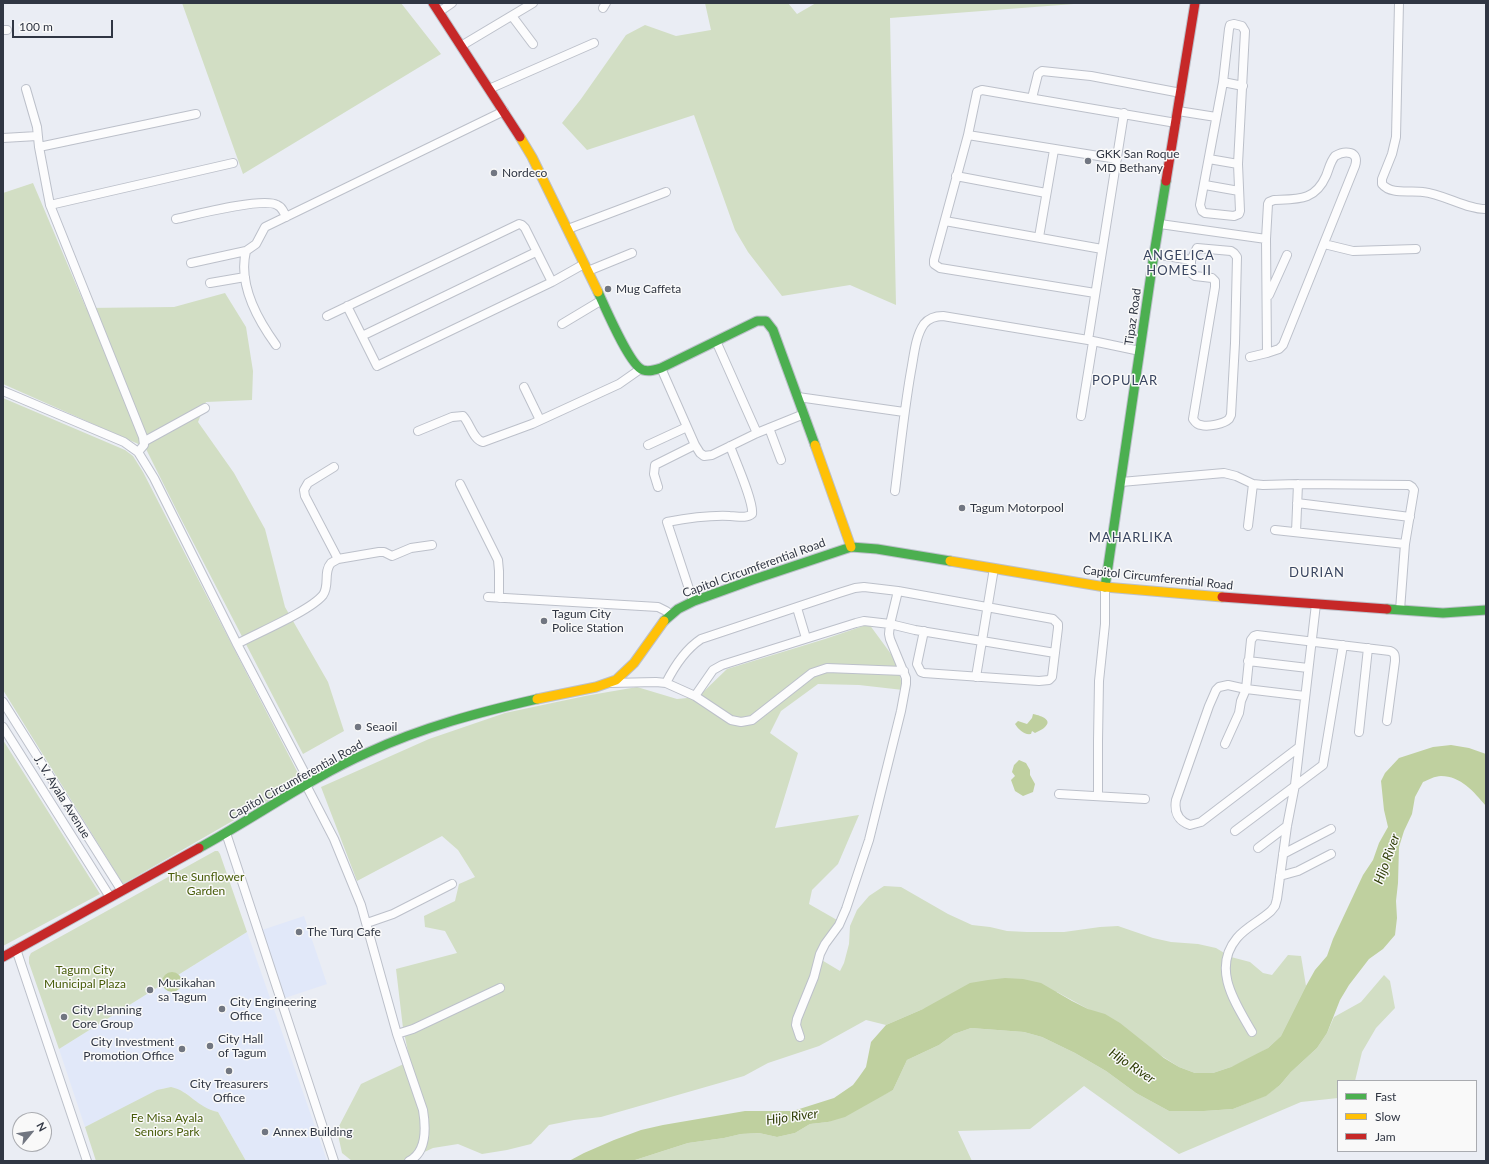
<!DOCTYPE html>
<style>
body{margin:0}
#map{position:relative;width:1489px;height:1164px;overflow:hidden;background:#eaedf4;font-family:Lato,sans-serif}
canvas{display:block}
.frame{position:absolute;inset:0;border:4px solid #303643;pointer-events:none}
.legend{position:absolute;left:1337px;top:1080px;width:140px;height:72px;box-sizing:border-box;background:#f9f9f9;border:1px solid #a9abb0;margin:0;padding:5px 7px;list-style:none;font-size:12px;color:#303643}
.legend li{display:flex;align-items:center;gap:8px;height:20px}
.legend b{width:20px;border:1px solid #a9abb0}
.north{position:absolute;left:12px;top:1112px;width:40px;height:40px;box-sizing:border-box;background:#f9f9f9;border:1px solid #a9abb0;border-radius:50%;rotate:61deg;font-size:11px;font-weight:700;line-height:16px;text-align:center;color:#303643}
.north::after{content:'';display:block;margin:auto;width:14px;height:18px;background:#717681;clip-path:polygon(50% 0,100% 100%,50% 72%,0 100%)}
.scale{position:absolute;left:12px;top:20px;width:101px;height:18px;box-sizing:border-box;border:2px solid #303643;border-top:0;padding-left:5px;font-size:12px;line-height:14px;white-space:nowrap;color:#303643;-webkit-text-stroke:3px #f9f9f9;paint-order:stroke}
</style>
<div id="map">
<canvas width="1489" height="1164"></canvas>
<div class="frame"></div>
<ul class="legend">
<li><b style="height:5px;background:#4caf50"></b>Fast</li>
<li><b style="height:5px;background:#ffc107"></b>Slow</li>
<li><b style="height:5px;background:#c62828"></b>Jam</li>
</ul>
<div class="north">N</div>
<div class="scale">100 m</div>
</div>
<script>
const c = document.querySelector('canvas').getContext('2d');
c.lineJoin = 'round';
function paint(path, color) {
  c.fillStyle = color;
  c.fill(path, 'evenodd');
}
function strokePath(path, color, width, dash) {
  c.strokeStyle = color;
  c.lineWidth = width;
  c.lineCap = dash ? 'butt' : 'round';
  c.setLineDash(dash || []);
  c.stroke(path);
}
function label(font, color, halo, rows, align = 'center') {
  c.font = font + ' Lato,sans-serif';
  c.lineWidth = 3;
  c.setLineDash([]);
  c.textBaseline = 'middle';
  c.strokeStyle = halo;
  c.fillStyle = color;
  for (const [text, x, y, turn = 0] of rows) {
    c.save();
    c.translate(x, y);
    c.rotate((+turn || 0) * Math.PI / 180);
    c.textAlign = isNaN(turn) ? turn : align;
    if (halo) c.strokeText(text, 0, 0);
    c.fillText(text, 0, 0);
    c.restore();
  }
}
paint(new Path2D(`
 M304 916 327 984 285 998 262 930Z
 M247 932 327 1161H246L218 1112 206 1109 200 1105 186 1093 164 1088 85 1127 59 1049 163 984 168 991 170 992 178 990 182 982 178 975Z`), '#e1e8f9');
paint(new Path2D(`
 M182 3H401L441 54 243 174Z
 M705 3H788L797 14 816 3H1087L890 18 896 305 850 285 782 296 748 252 735 230 694 115 587 150 562 123 581 99 626 35 645 25 676 36 711 30Z
 M33 183 86 308 174 307 225 293 246 327 253 371 252 400 206 402 198 422 234 473 265 529 285 607 328 682 344 731 303 754 180 517 145 447 3 384V193Z
 M3 398 125 450 133 456 143 472 302 781 123 884 3 690Z
 M869 624 891 654 898 666 903 690 859 685 818 684 781 711 770 733 798 753 775 828 859 815 838 864 812 890 809 904 837 920 820 959 840 971 844 963 849 944 850 926 857 910 869 896 884 886 901 887 948 914 972 925 990 927 1007 931 1027 932H1064L1100 927 1118 926 1153 938 1171 942 1198 944 1216 948 1231 957 1250 962 1263 973 1272 975 1288 955 1301 956 1306 986 1281 1036 1268 1048 1253 1057 1231 1067 1213 1073H1195L1179 1067 1088 1009 1057 992 923 1009 886 1025 866 1020 819 1046 768 1063 744 1076 601 1117 574 1120 549 1125 531 1144 507 1150 482 1154 458 1144 433 1148 405 1161H352L342 1153 337 1130 361 1084 410 1061 403 1028 396 969 457 953 445 931 425 927 424 916 455 901 459 884 475 877 458 850 442 836 357 881 321 787 429 739 505 713 585 696 637 687 677 699 698 697 727 669 825 639Z
 M3 740 100 894 3 946Z
 M215 851H218L220 854 247 932 178 975C169 971 163 975 163 984L59 1049 29 963V957L31 953Z
 M1384 975 1390 981 1395 1008 1376 1028 1362 1052 1355 1081H1338V1098L1301 1102 1179 1154 1084 1086 1030 1129 958 1131 972 1161H632L688 1143 724 1138 741 1134 759 1133 777 1137 795 1133 810 1124 828 1122 893 1090 907 1060 939 1045 954 1034 971 1028 1024 1032 1042 1037 1075 1053 1106 1071 1136 1093 1169 1111H1204L1233 1109 1265 1096 1280 1085 1291 1072 1317 1048 1327 1033 1334 1017 1361 1002Z
 M171 1087C190 1091 196 1107 218 1112L246 1161H96L85 1127 157 1090Z`), '#d2dec4');
paint(new Path2D(`
 M1033 714C1038 715 1055 719 1044 728 1042 730 1038 731 1035 733L1032 731 1031 734C1024 735 1019 730 1015 724L1018 721 1027 724 1032 718Z
 M1451 745 1469 748 1486 754V806C1474 792 1461 776 1441 776 1435 776 1428 780 1423 782L1415 797 1412 814 1404 831 1399 847 1398 883 1396 901 1397 918 1395 935 1383 949 1369 959 1349 985 1340 1000 1327 1033 1317 1048 1291 1072 1280 1085 1266 1096 1233 1109 1204 1111H1169L1136 1093 1106 1071 1075 1053 1042 1037 1024 1032 971 1028 954 1034 939 1045 907 1060 893 1090 845 1117 828 1122 810 1124 795 1133 777 1137 759 1133 741 1134 724 1138 688 1143 632 1161H569L584 1153 614 1140 641 1130 663 1125 745 1111H793L834 1098 853 1085 859 1077 866 1067 871 1042 886 1025 923 1009 970 983 988 980 1005 978 1023 979 1041 983 1072 1001 1088 1009 1105 1014 1120 1023 1164 1058 1179 1067 1195 1073H1213L1231 1067 1268 1048 1281 1036 1306 986 1315 970 1327 956 1333 939 1363 875 1373 860 1379 843 1388 827 1384 810 1381 781 1385 773 1399 758 1433 747Z
 M1019 760 1026 763 1030 770V775L1035 784 1033 792 1023 796 1015 791 1011 780 1015 776 1012 772 1014 765Z
 M162 982a10 10 0 1 1 20 0a10 10 0 1 1-20 0Z`), '#bfd09f');
const street = new Path2D(`
 M1399 3 1396 137 1392 154 1382 179V184C1391 195 1410 190 1423 192 1443 194 1469 210 1486 209
 M603 8 606 3
 M439 12 452 3
 M512 16 533 44
 M1234 24 1242 26 1245 31 1238 164 1240 211 1239 214 1234 216 1205 213 1202 211 1200 205 1223 82 1229 29 1230 25Z
 M3 30H7
 M461 46 533 3
 M1223 82 1243 86
 M26 89 37 127 39 147 50 205 143 437 144 445 138 452
 M489 89 594 43
 M1032 98 1038 74 1042 71 1091 76 1181 93
 M1178 111 1216 117
 M968 135 1117 159
 M3 138 37 136
 M39 147 196 114
 M1209 159 1238 164
 M956 176 1046 193
 M1205 185 1239 191
 M50 205 233 163
 M176 219C194 215 263 197 277 205 282 207 284 212 286 217
 M945 221 1102 249
 M1160 224 1266 239 1268 204 1269 202 1274 200C1298 199 1315 201 1326 176 1329 169 1330 162 1335 156 1345 150 1360 151 1355 166L1283 345 1279 349 1267 353 1266 239
 M568 229 666 192
 M1039 237 1054 150
 M1324 244 1353 251 1416 249
 M1197 248 1231 251 1234 253 1237 257 1235 343 1231 415 1229 419C1224 424 1208 427 1201 425 1197 425 1195 422 1193 419L1215 287V281L1212 278 1195 276 1191 273V260Z
 M1154 254 1191 260
 M191 263 246 251
 M588 271 632 253
 M210 283 245 277
 M1095 293 940 268 934 264V260L968 135 977 92 982 90 1176 123
 M1269 295 1287 255
 M347 306 377 366 552 282 584 264
 M327 316 519 224 522 225 525 228 552 282
 M562 324 602 300
 M362 336 536 252
 M1088 340 1124 113
 M716 341 757 433
 M276 345C257 319 238 284 246 251L256 244 265 227 504 111
 M1250 357 1267 353
 M661 368 695 445 700 453 704 456 712 455 757 433 804 414
 M524 387 540 420
 M3 391 124 442 138 452 154 478 237 644 310 783
 M798 397 904 412
 M1081 416 1093 342
 M769 428 781 460
 M418 431 452 417 463 416C470 423 473 440 483 442L532 424 619 384 639 370
 M145 441 205 408
 M648 445 687 427
 M334 467 308 483 304 490 305 496 338 559
 M1121 482 1224 473 1236 476 1253 484 1263 485 1298 484 1409 485 1412 487 1414 490 1405 544 1400 610
 M460 484 498 560 499 571V598
 M658 487 654 474 655 465 695 445
 M895 491C900 451 904 411 911 371 914 356 915 337 924 324 929 318 935 316 943 316L1088 340 1140 351
 M1297 503 1410 517
 M1248 526 1253 484
 M1275 530 1405 544
 M1296 532 1298 484
 M898 591 890 624 915 630 1055 653
 M488 597 658 607 666 611 670 614
 M693 601 667 522C688 518 709 515 730 516 737 516 746 519 752 514 754 502 735 460 730 446
 M797 608 806 638
 M237 644C257 633 310 611 323 595 330 585 323 572 331 563L338 559 379 552H384L392 556 411 548 432 545
 M1248 661 1308 668
 M976 677 994 568
 M610 683 656 682 666 683 695 696 731 720 741 722 752 720 812 673 827 668 904 671
 M666 683C674 667 686 649 701 639L839 593 855 588 864 587 898 591 1053 619 1058 624V628L1052 677 1049 680 1039 681 924 673 921 672 917 664 924 631
 M695 696 713 670 722 665 856 623 864 621 890 624 889 634 890 639 906 678V684L901 711 869 840 846 909 839 925 825 944 820 954 814 977 797 1019 796 1025 800 1037
 M3 702 122 891
 M3 727 110 897
 M1359 732 1368 648
 M1225 744 1239 713 1241 701 1246 689 1251 640 1254 636 1257 635 1390 651C1395 653 1395 655 1395 661L1387 721
 M1298 748 1201 822 1190 825C1178 821 1174 812 1176 800L1209 706 1216 690 1219 687 1228 685 1246 689 1305 696
 M306 785 334 839 361 905 397 1034 423 1110C426 1128 427 1152 409 1161
 M1059 794 1145 799
 M1098 796V741L1099 681 1105 624V587
 M1235 831 1323 765 1343 645
 M226 833 334 1161
 M1258 848 1287 826
 M1283 854 1331 829
 M1280 876 1298 871 1331 854
 M367 923 393 914 452 884
 M16 949 87 1161
 M1252 1032C1236 1004 1211 969 1237 938 1246 927 1260 921 1271 911L1275 906 1277 899 1287 826 1295 785 1316 604
 M397 1034 413 1029 500 988`);
const fast = new Path2D(`
 M598 292C605 307 630 366 643 370 649 372 655 370 661 368L757 321H766L773 330 815 445
 M1105 587 1154 254 1166 181
 M1387 609 1443 613 1486 610
 M664 621 678 609 694 601 752 580 851 547 877 549 950 561
 M199 848C256 817 310 778 369 752 423 727 480 712 537 699`);
const slow = new Path2D(`
 M520 137 532 157 598 292
 M815 445 851 547
 M950 561 1105 587 1222 597
 M537 699 596 687 616 680 634 663 664 621`);
const jam = new Path2D(`
 M433 3 520 137
 M1166 181 1195 3
 M1222 597 1387 609
 M3 957 199 848`);
strokePath(street, '#bcc0ca', 10);
strokePath(fast, '#bcc0ca', 11);
strokePath(slow, '#bcc0ca', 11);
strokePath(jam, '#bcc0ca', 11);
strokePath(street, '#fcfcfd', 8);
strokePath(fast, '#4caf50', 9);
strokePath(slow, '#ffc107', 9);
strokePath(jam, '#c62828', 9);
for (const [x, y, r, color] of [
 [1088,161,4,"#717681"],
 [494,173,4,"#717681"],
 [608,289,4,"#717681"],
 [962,508,4,"#717681"],
 [544,621,4,"#717681"],
 [358,727,4,"#717681"],
 [299,932,4,"#717681"],
 [150,990,4,"#717681"],
 [222,1009,4,"#717681"],
 [64,1017,4,"#717681"],
 [210,1046,4,"#717681"],
 [182,1049,4,"#717681"],
 [229,1071,4,"#717681"],
 [265,1132,4,"#717681"]
]) {
  const dot = new Path2D();
  dot.arc(x, y, r, 0, 2 * Math.PI);
  c.fillStyle = color;
  c.fill(dot);
  strokePath(dot, '#f9f9f9', 1.5);
}
label('12px', '#303643', '#f9f9f9', [
 ["GKK San Roque",1096,154],
 ["MD Bethany",1096,168],
 ["Nordeco",502,173],
 ["Mug Caffeta",616,289],
 ["Tagum Motorpool",970,508],
 ["Tagum City",552,614],
 ["Police Station",552,628],
 ["Seaoil",366,727],
 ["The Turq Cafe",307,932],
 ["Musikahan",158,983],
 ["sa Tagum",158,997],
 ["City Engineering",230,1002],
 ["Office",230,1016],
 ["City Planning",72,1010],
 ["Core Group",72,1024],
 ["City Hall",218,1039],
 ["of Tagum",218,1053],
 ["City Investment",174,1042,"right"],
 ["Promotion Office",174,1056,"right"],
 ["City Treasurers",229,1084,"center"],
 ["Office",229,1098,"center"],
 ["Annex Building",273,1132]
], 'left');
label('12px', '#303643', '#f9f9f9', [
 ["Tipaz Road",1133,317,-82],
 ["Capitol Circumferential Road",754,568,-20],
 ["Capitol Circumferential Road",1158,578,6],
 ["Capitol Circumferential Road",296,780,-29],
 ["J. V. Ayala Avenue",62,797,58]
]);
label('12px', '#485c09', '#f9f9f9', [
 ["The Sunflower",206,877],
 ["Garden",206,891],
 ["Tagum City",85,970],
 ["Municipal Plaza",85,984],
 ["Fe Misa Ayala",167,1118],
 ["Seniors Park",167,1132]
]);
c.letterSpacing = '1px';
label('13px', '#38445f', '#f9f9f9', [
 ["ANGELICA",1179,256],
 ["HOMES II",1179,271],
 ["POPULAR",1125,381],
 ["MAHARLIKA",1131,538],
 ["DURIAN",1317,573]
]);
c.letterSpacing = '0px';
label('italic 13px', '#2f3d05', '#f9f9f9', [
 ["Hijo River",1387,859,-70],
 ["Hijo River",1132,1066,34],
 ["Hijo River",792,1117,-8]
]);
</script>
